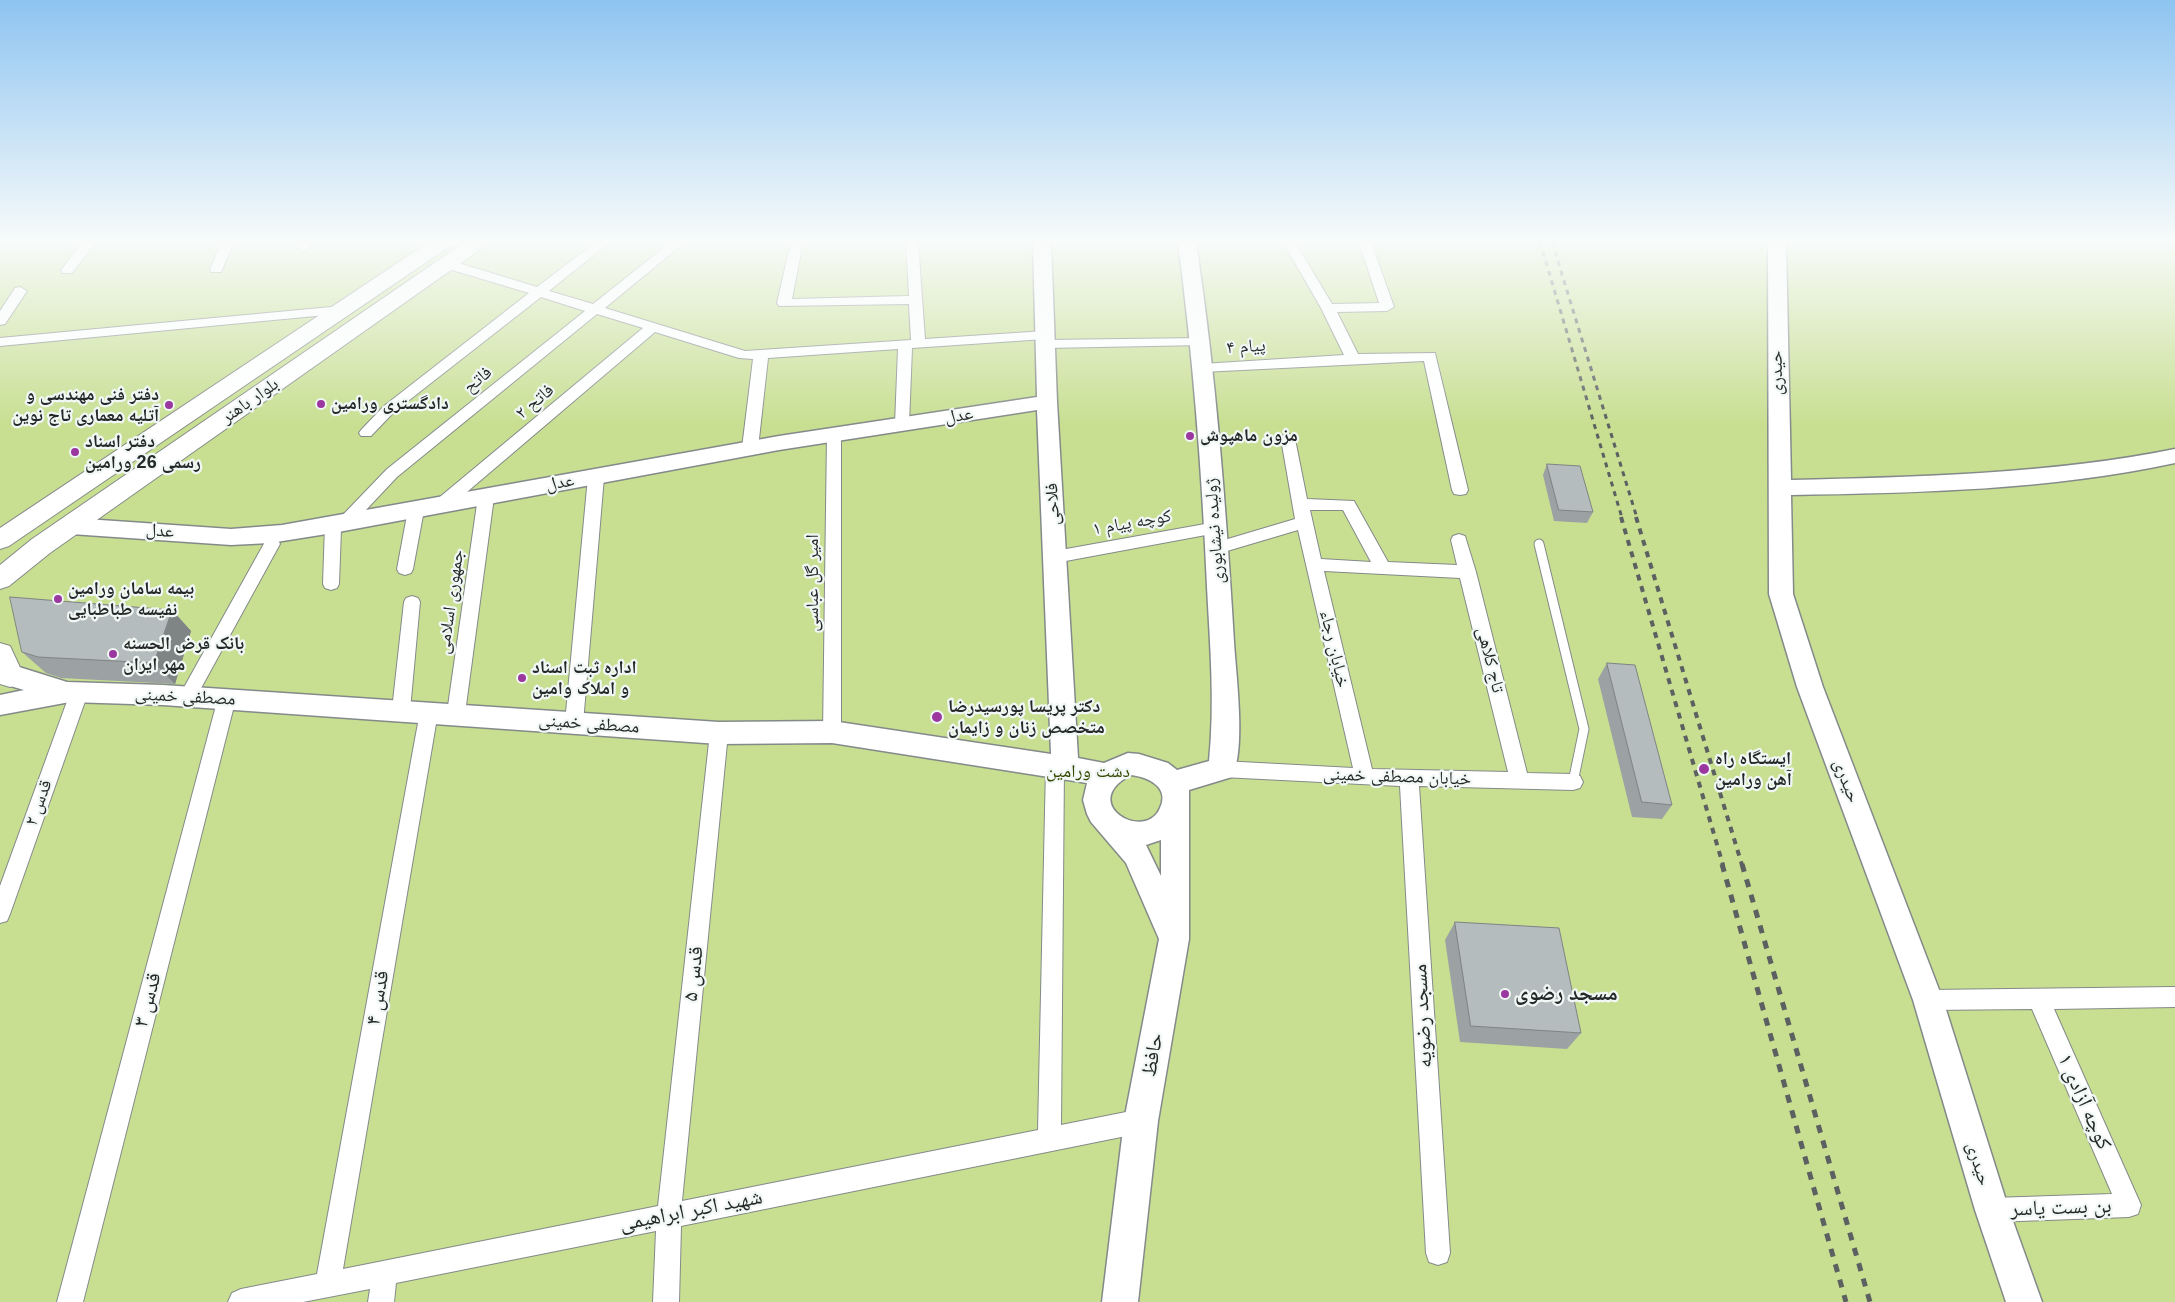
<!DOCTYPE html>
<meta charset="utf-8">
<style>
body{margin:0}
canvas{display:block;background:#f0f7f5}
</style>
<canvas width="2175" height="1302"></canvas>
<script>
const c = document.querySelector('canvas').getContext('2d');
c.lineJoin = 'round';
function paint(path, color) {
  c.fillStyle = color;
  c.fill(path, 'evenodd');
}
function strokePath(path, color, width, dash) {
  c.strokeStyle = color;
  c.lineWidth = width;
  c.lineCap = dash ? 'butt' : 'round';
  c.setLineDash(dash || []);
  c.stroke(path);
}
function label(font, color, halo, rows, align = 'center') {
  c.font = font + ' Helvetica,"Noto Naskh Arabic",sans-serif';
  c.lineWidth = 4.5;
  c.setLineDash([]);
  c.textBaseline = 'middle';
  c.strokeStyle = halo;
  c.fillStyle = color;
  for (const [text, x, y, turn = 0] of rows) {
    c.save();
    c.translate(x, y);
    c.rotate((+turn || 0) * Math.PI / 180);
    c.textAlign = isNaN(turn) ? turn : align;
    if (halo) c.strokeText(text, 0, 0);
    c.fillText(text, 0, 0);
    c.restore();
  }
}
paint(new Path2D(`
 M0 242H2175V1302H0Z`), '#c8df92');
const lane = new Path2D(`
 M1539 544 1584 729 1573 782`);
const street = new Path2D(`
 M83 242H96L72 273H62L61 270Z
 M222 242H234L221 272H211L210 269Z
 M300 242H312L307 250 303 251 297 247Z
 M596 242H610L549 291 593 304 671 242H685L605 308 745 351 911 340 909 304 779 306 777 303 791 242H803L792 299 909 296 906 242H918L925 339 1045 331 1052 335 1045 339 912 348 909 424 907 427H897L895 424 898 349 768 358 758 448 755 452H745L742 448 753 359 739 358 655 332 447 509 441 511 435 509 433 505 435 501 643 328 597 314 397 477 349 528 341 529 339 584 337 588 331 590 325 588 323 584 325 525 327 521H337L387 469 585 311 541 297 394 412 371 436H361L359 433 361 430 384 406 529 293 442 267 441 264 442 261H452L537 287Z
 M1283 242H1295L1332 304 1379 303 1359 242H1371L1394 307 1387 311 1337 312 1358 354 1435 353 1468 490 1466 494 1460 495 1454 494 1452 490 1424 361 1202 372 1197 371 1195 368 1197 365 1202 364 1344 355 1321 308Z
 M20 287 27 291 5 324 0 325V311L15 288Z
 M342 306 349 310 347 313 0 346V338Z
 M1200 338 1207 342 1205 345 1046 348 1039 344 1046 340Z
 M834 430 839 432 841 435V732L839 737 832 740 825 737 823 732 827 435 829 432Z
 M1288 434 1293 435 1295 439 1307 499 1354 501 1388 562 1457 565 1451 540 1453 536 1459 534 1465 536 1476 572 1527 773 1573 774 1580 776 1583 782 1580 788 1573 790 1419 786 1450 1253 1447 1262 1438 1265 1429 1262 1426 1253 1400 786 1222 777 1215 775 1213 769 1215 763 1222 761 1353 768 1298 530 1217 554 1211 552 1209 548 1211 544 1295 519 1281 439 1283 435ZM1310 510H1343L1371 562 1321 559ZM1324 571 1460 578 1508 772 1372 769Z
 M596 472 601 473 604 477 583 723 580 728 574 730 568 728 565 723 588 477 591 473Z
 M486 492 492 493 494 497 465 713 462 718 456 720 450 718 447 713 478 497 480 493Z
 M416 504 422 506 424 510 413 569 411 573 405 575 399 573 397 569 408 510 410 506Z
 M1216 522 1222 524 1224 528 1222 532 1055 563 1049 561 1047 557 1049 553 1055 551Z
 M272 538 278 540 280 544 194 701 188 703 182 701 179 696 182 691 266 540Z
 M412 596 418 598 420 602 410 710 407 715 401 717 395 715 392 710 404 602 406 598Z
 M79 686 85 688 88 693 10 914 7 921 0 923V886L70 693 73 688Z
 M227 691 233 693 236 698 83 1302H57L218 698 221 693Z
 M429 705 435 707 438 712 343 1269 658 1206 710 733 712 728 719 725 726 728 728 733 682 1201 1038 1130 1046 766 1048 760 1055 758 1062 760 1064 766 1061 1125 1141 1109 1149 1113 1153 1121 1149 1129 1141 1133 681 1226 679 1302H653L656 1231 396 1283 394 1302H368L370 1289 303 1302H228L232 1293 241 1289 317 1274 420 712 423 707Z
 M2175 987V1007L2054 1009 2141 1205 2138 1214 2129 1217 1992 1222 1983 1219 1980 1210 1983 1201 1992 1198 2112 1194 2032 1009 1928 1010 1920 1007 1917 1000 1920 993 1928 990Z`);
const secondary = new Path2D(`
 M1033 242H1051L1057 402 1078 758 1104 763 1128 753 1139 754 1168 763 1177 770 1209 761C1215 703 1210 645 1207 587 1202 472 1193 356 1178 242H1196C1216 375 1226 508 1234 642 1236 675 1246 749 1232 777L1189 790V939L1158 1121 1138 1302H1102L1124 1121 1159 939 1126 863 1091 822 1087 814 1083 800 1087 783 832 743 719 744 163 705 70 702 0 715V695L24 690 0 683V661L67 682 163 685 719 722 832 721 1051 754 1037 410 779 450 333 533 270 543 231 545 71 534 63 532 60 526 63 520 71 518 231 529 282 525 779 436 1037 397ZM1131 775C1148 777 1170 787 1160 808 1145 843 1077 803 1131 775ZM1161 840V876L1146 845Z
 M1768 242H1786L1791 480C1917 477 2051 474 2175 449V463C2051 490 1917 493 1791 495L1793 594 1823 687 1943 1000 2009 1210 2042 1302H2006L1975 1210 1913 1000 1797 687 1769 594Z`);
const primary = new Path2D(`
 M429 242H453L450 246 9 546 0 549V528Z
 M465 242H488L485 246 50 553 9 586 0 589V565L32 539Z
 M0 643 10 646 24 676 20 684 10 687 0 684Z`);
strokePath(lane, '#848a89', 11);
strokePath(street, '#848a89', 2);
strokePath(secondary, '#848a89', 3);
strokePath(primary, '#848a89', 2);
strokePath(lane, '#fff', 9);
paint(street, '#fff');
paint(secondary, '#fff');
paint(primary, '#fff');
strokePath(new Path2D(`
 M1540 242 1622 518
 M1552 242 1637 518`), '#5c6060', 3, [5, 5]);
strokePath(new Path2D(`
 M1621 517 1723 865
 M1636 517 1742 865`), '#5c6060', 4, [6, 6]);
strokePath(new Path2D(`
 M1722 864 1846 1302
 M1742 864 1870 1302`), '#5c6060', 5, [8, 8]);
paint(new Path2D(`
 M1547 464 1593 512 1587 523 1554 521 1543 475Z
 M172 610 191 631 175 684 61 678 46 673 22 652Z
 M1607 663 1672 805 1662 819 1632 817 1598 679Z
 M1455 922 1581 1033 1567 1049 1460 1042 1445 940Z`), '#9ca2a3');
paint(new Path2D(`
 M172 610 191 631 175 684 154 663Z`), '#7f8484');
const building = new Path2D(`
 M1547 464 1580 466 1593 512 1559 510Z
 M10 597 172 610 154 663 38 657 22 652Z
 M1607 663 1635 665 1672 805 1642 802Z
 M1455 922 1559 928 1581 1033 1471 1026Z`);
paint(building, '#b5bcbd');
strokePath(building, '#7f8484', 1);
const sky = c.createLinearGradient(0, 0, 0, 424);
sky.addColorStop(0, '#8ec4f1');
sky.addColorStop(0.57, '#f8fbfa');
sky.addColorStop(1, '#f8fbfa00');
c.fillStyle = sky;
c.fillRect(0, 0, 2175, 424);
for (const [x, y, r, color] of [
 [321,404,5,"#9a389f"],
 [169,405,5,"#9a389f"],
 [1190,436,5,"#9a389f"],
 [75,452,5,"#9a389f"],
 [58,599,5,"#9a389f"],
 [113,654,5,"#9a389f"],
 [522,678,5,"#9a389f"],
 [937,717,6,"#9a389f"],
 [1704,769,6,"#9a389f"],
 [1505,994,5,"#9a389f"]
]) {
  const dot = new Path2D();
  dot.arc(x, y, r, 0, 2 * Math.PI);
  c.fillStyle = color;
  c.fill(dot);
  strokePath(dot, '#f0f7f5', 2);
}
label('18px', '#252828', '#f0f7f5', [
 ["پیام ۴",1246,347,-4],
 ["حیدری",1777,373,-91],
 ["فاتح",478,380,-39],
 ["بلوار باهنر",250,401,-35],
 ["فاتح ۲",535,402,-40],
 ["عدل",959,416,-9],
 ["عدل",560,483,-11],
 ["فلاحی",1053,504,-93],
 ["کوچه پیام ۱",1132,523,-10],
 ["عدل",160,531,5],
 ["ژولیده نیشابوری",1215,531,-94],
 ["امیر گل عباسی",813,583,-90],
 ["جمهوری اسلامی",451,602,-82],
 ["خیابان رجاء",1334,649,77],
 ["تاج کلاهی",1490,660,76],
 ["مصطفی خمینی",185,697,3],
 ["مصطفی خمینی",589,724,4],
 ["خیابان مصطفی خمینی",1397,777,2],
 ["حیدری",1846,781,69],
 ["قدس ۲",39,803,-70],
 ["حیدری",1978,1164,73]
]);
label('bold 18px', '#252828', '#f0f7f5', [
 ["دفتر فنی مهندسی و",159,395,"right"],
 ["آتلیه معماری تاج نوین",159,416,"right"],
 ["دادگستری ورامین",331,404],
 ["مزون ماهپوش",1200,436],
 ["دفتر اسناد",85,442],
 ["رسمی 26 ورامین",85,463],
 ["بیمه سامان ورامین",68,589],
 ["نفیسه طباطبایی",68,610],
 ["بانک قرض الحسنه",123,644],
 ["مهر ایران",123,665],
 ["اداره ثبت اسناد",532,668],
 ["و املاک وامین",532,689],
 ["دکتر پریسا پورسیدرضا",948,707],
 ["متخصص زنان و زایمان",948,728],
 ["ایستگاه راه",1715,759],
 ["آهن ورامین",1715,780]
], 'left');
label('18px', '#384700', '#f0f7f5', [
 ["دشت ورامین",1088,772]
]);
label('21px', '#252828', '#f0f7f5', [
 ["قدس ۵",694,974,-84],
 ["قدس ۴",378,998,-80],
 ["قدس ۳",148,1000,-75],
 ["مسجد رضویه",1423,1016,-93],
 ["حافظ",1153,1055,-80],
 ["کوچه آزادی ۱",2084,1102,66],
 ["بن بست یاسر",2061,1208,-2],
 ["شهید اکبر ابراهیمی",691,1211,-11]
]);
label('bold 21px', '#252828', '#f0f7f5', [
 ["مسجد رضوی",1515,994]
], 'left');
</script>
